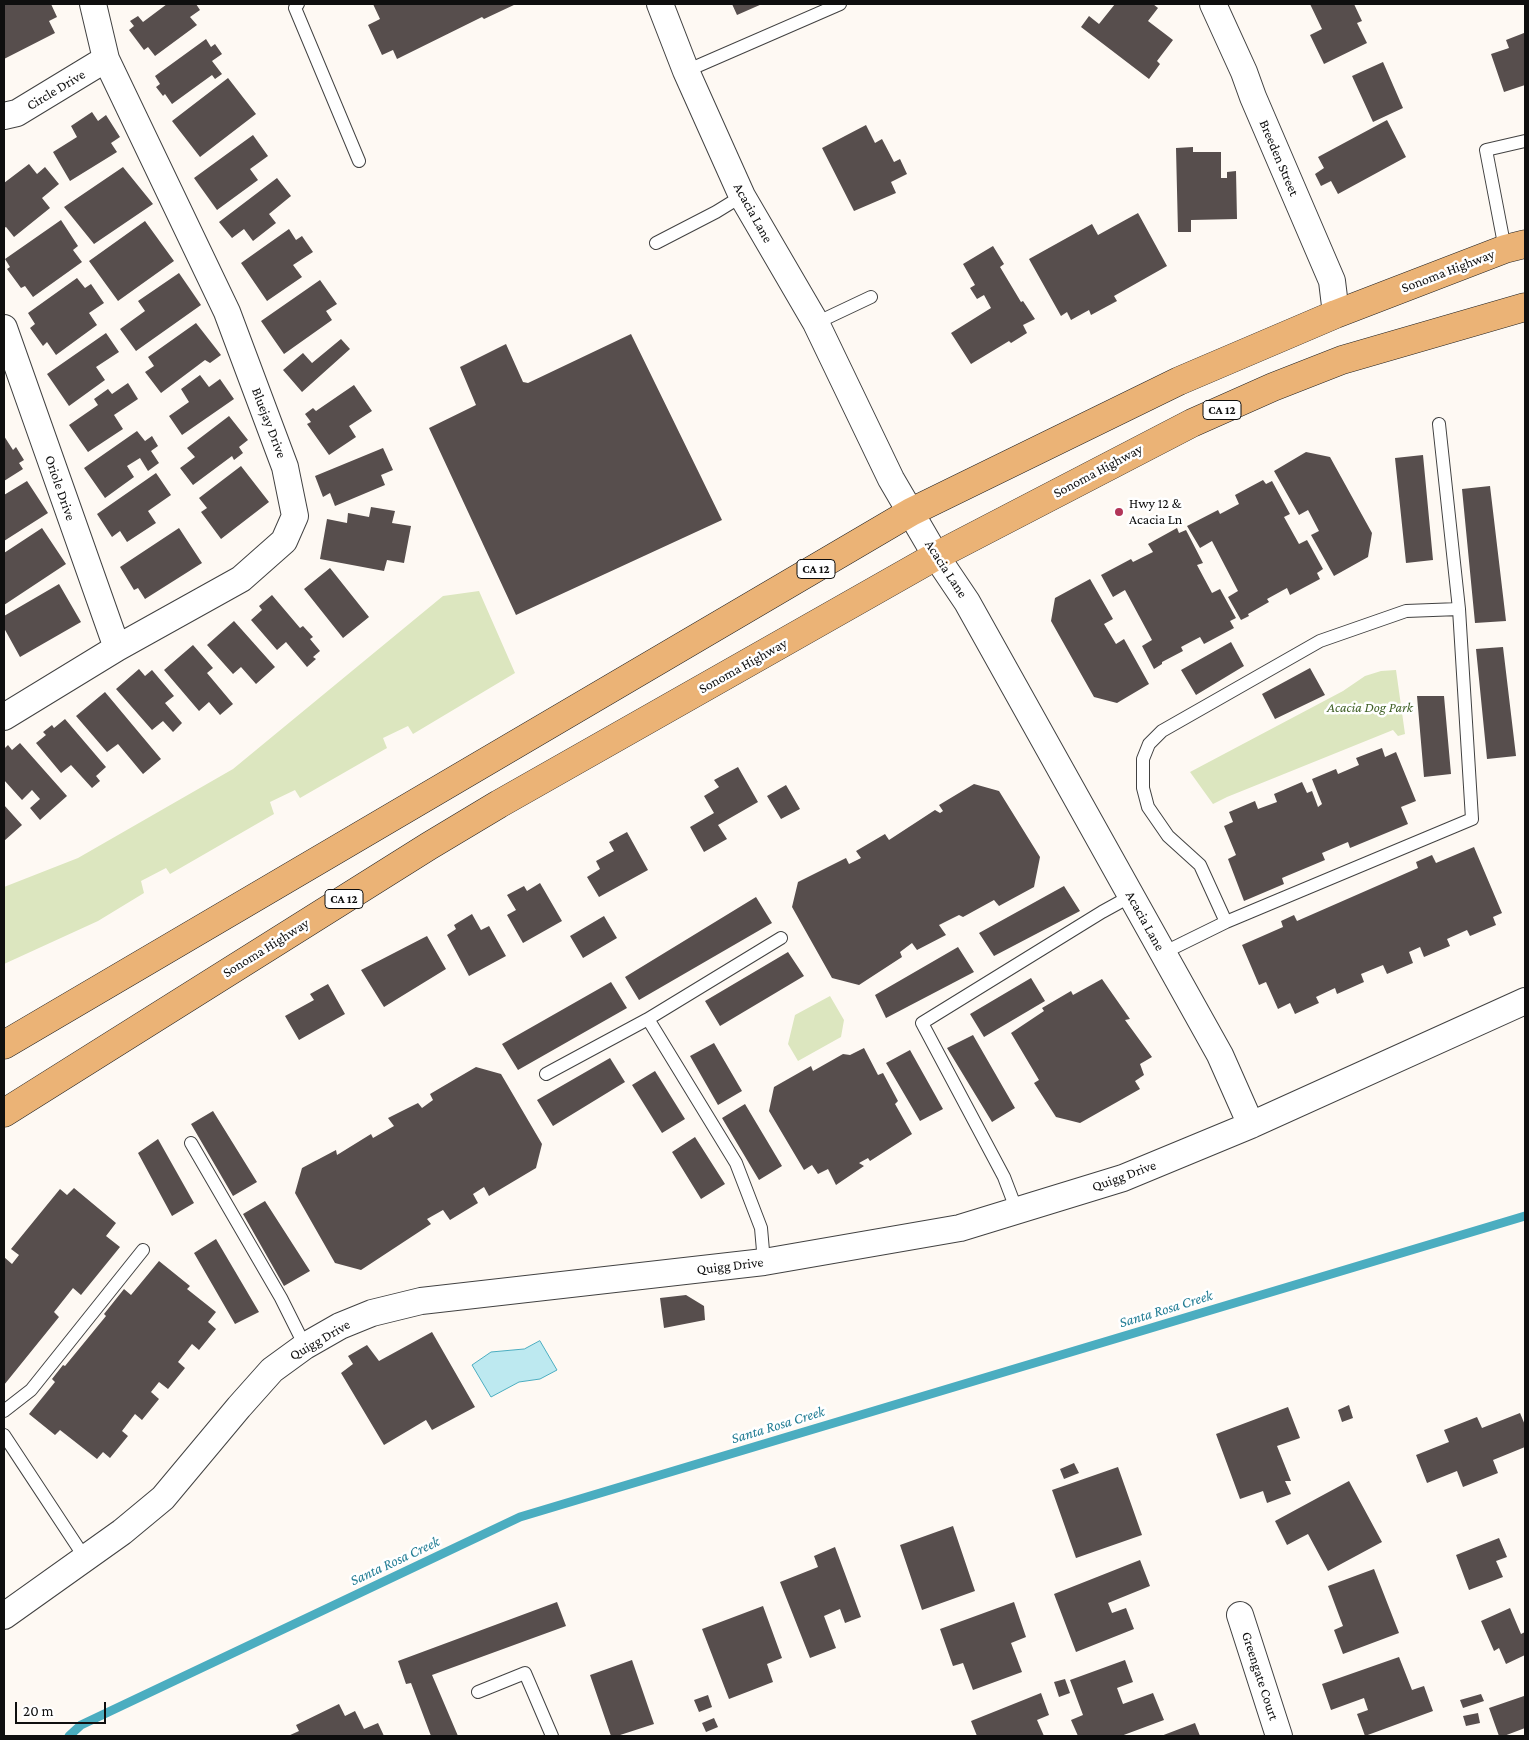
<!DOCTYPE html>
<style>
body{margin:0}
#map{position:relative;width:1529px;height:1740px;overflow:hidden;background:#fef9f3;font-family:"Crimson Pro",serif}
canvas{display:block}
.frame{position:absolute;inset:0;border:5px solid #0f0f0f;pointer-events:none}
.scale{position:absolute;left:15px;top:1702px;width:91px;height:22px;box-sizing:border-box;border:2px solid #0f0f0f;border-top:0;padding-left:6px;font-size:15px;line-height:18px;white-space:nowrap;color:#0f0f0f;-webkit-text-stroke:4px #fff;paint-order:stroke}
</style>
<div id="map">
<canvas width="1529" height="1740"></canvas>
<div class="frame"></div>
<div class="scale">20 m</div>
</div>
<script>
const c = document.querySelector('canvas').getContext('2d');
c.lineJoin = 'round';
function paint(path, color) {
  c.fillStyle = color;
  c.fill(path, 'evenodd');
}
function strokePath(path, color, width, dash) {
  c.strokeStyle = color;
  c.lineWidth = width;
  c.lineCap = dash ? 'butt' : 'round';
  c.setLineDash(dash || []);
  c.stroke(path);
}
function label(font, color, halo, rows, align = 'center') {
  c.font = font + ' "Crimson Pro",serif';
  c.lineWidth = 5;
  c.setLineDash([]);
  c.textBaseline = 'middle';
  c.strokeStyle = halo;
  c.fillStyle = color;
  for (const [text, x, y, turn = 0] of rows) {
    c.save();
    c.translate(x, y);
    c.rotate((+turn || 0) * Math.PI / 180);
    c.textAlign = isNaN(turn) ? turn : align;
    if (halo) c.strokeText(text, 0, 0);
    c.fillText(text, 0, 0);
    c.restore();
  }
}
paint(new Path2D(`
 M479 591 515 673 413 734 408 726 383 738 387 748 300 798 295 790 270 802 274 814 170 874 166 868 141 881 144 893 98 921 4 964V887L78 858 233 769 443 596Z
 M1396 670 1405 734 1398 736 1393 730 1227 797 1213 804 1190 772 1343 691 1365 676 1381 671Z
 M830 996 844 1020 841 1037 798 1061 788 1044 795 1015Z`), '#dce6bf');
const water = new Path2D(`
 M540 1341 557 1370 540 1379 519 1382 491 1397 472 1365 491 1352 524 1349Z`);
paint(water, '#bde9f0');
strokePath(water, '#4badc0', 1);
strokePath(new Path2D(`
 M69 1736 81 1725 520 1517 1525 1216`), '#4badc0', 9);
paint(new Path2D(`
 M4 4H51L57 17 49 21 55 33 4 59Z
 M167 4H196L200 10 190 17 197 25 155 56 148 47 144 50 129 30 134 26 130 21 138 16 143 22Z
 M373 4H516L484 19 482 17 397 59 393 50 382 55 368 25 380 19Z
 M732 4H762L737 15Z
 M1115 4H1153L1158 8 1148 21 1173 40 1157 61 1160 64 1149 79 1081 27 1089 16 1099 24Z
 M1310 4H1354L1362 21 1357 23 1367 43 1324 64 1310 35 1322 29Z
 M1524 33 1525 85 1504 92 1491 54 1509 48 1506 40Z
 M206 39 211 47 215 44 222 54 212 61 222 74 215 79 212 75 172 104 165 94 163 96 156 87 160 84 155 76Z
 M1383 62 1403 108 1373 122 1352 76Z
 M228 78 256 114 200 157 172 121Z
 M92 112 98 121 106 115 120 137 111 143 117 152 70 181 53 152 77 137 71 126Z
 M1387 120 1406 157 1338 194 1331 181 1321 186 1315 174 1324 168 1318 157Z
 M866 125 875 143 882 139 894 162 900 159 907 174 891 182 896 193 854 211 822 148Z
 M253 135 268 156 250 169 258 180 217 210 194 178Z
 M1193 147V152H1221V178H1227V172L1236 171 1237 219 1191 220V232H1178L1176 148Z
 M29 164 37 174 45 167 59 184 42 198 50 208 14 237 6 227 4 228V183Z
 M123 167 153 204 94 244 64 207Z
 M277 178 291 196 269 214 276 223 253 241 244 229 232 238 219 222Z
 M1138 213 1167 266 1114 296 1117 301 1091 315 1089 310 1071 320 1067 312 1061 316 1029 259 1092 224 1098 235Z
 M61 220 78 246 73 250 82 262 33 297 25 286 21 288 7 269 10 267 5 259Z
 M145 221 174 261 118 301 89 261Z
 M289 229 296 240 302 236 313 252 293 265 302 277 267 301 241 263Z
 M993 246 1004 264 1000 267 1021 302 1023 301 1035 319 1023 325 1027 333 1011 343 1009 341 971 364 951 333 991 308 984 295 977 299 970 288 975 285 963 264Z
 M179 273 201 305 136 351 120 329 145 311 138 301Z
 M77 278 85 288 91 284 104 303 89 313 97 325 56 355 47 342 43 346 30 328 35 324 28 313Z
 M320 280 337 304 326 311 332 320 284 354 261 321Z
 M196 323 221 355 210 363 205 360 161 393 145 372 154 366 148 357Z
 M106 333 119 352 96 367 105 380 69 406 47 374Z
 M631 334 722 520 516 615 429 428 476 405 460 367 506 344 523 382 528 383Z
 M341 339 350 349 302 392 283 370 303 353 312 363Z
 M200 375 209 387 220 379 234 399 182 435 169 416 189 402 181 389Z
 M128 383 138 399 114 415 123 429 88 452 69 425 98 405 94 399 108 389 112 394Z
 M354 385 372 411 349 426 356 437 329 455 307 424 311 422 305 414 313 408 316 411Z
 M229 416 248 440 239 447 243 453 234 460 232 456 193 485 180 468 195 457 187 448Z
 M137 431 145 441 152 436 158 446 151 451 159 463 148 471 140 458 127 466 134 477 105 498 84 468Z
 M4 436 13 450 16 447 24 460 19 463 23 469 4 481Z
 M383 448 393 470 381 475 385 485 335 506 330 493 323 497 315 476Z
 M1306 452 1330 457 1372 533 1368 557 1334 576 1311 535 1319 531 1308 510 1299 515 1274 471Z
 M1423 455 1433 560 1406 563 1395 458Z
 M241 466 269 502 221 539 201 512 207 508 199 498Z
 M156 473 171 495 148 511 156 523 127 542 120 531 112 537 97 514Z
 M1263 480 1266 484 1272 481 1290 514 1284 517 1299 544 1307 540 1323 569 1317 573 1320 579 1290 595 1287 588 1267 599 1269 602 1248 614 1249 616 1241 620 1228 597 1238 591 1212 541 1200 548 1187 526 1218 510 1220 514 1239 504 1235 495Z
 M27 481 48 513 4 541V495Z
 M1490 486 1506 621 1475 623 1462 489Z
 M371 507 395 511 392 523 411 526 404 563 387 560 384 571 320 559 327 519 347 523 348 513 369 517Z
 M42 528 66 564 4 605V553Z
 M179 528 202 563 145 599 138 588 134 590 120 567Z
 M1177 528 1179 533 1186 530 1203 563 1197 565 1212 593 1220 589 1236 618 1230 621 1234 628 1204 644 1200 637 1181 647 1183 651 1162 662V664L1154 669 1142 646 1152 640 1125 590 1113 597 1101 575 1131 559 1133 562 1153 552 1148 544Z
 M330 568 369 617 343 638 304 589Z
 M1090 579 1113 619 1104 624 1116 644 1124 639 1149 684 1117 703 1094 697 1051 621 1055 598Z
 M59 584 81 622 20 657 4 628V616Z
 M272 595 300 628 303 626 313 637 310 639 320 651 313 657 316 659 307 667 286 642 277 650 251 620 262 610 259 606Z
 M234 621 275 667 256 684 241 667 233 674 207 645Z
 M1231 642 1244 666 1196 695 1181 670Z
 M193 645 213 668 207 673 233 704 220 715 209 702 199 711 164 670Z
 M1503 647 1516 756 1487 759 1476 649Z
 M1310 668 1325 695 1275 719 1262 694Z
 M139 669 145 676 152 670 174 696 165 703 182 723 173 732 163 721 152 730 116 689Z
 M105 692 161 759 143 774 118 744 107 752 76 716Z
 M1417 696H1444L1451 774 1424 777Z
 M65 719 106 767 96 776 100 781 92 788 71 765 61 773 36 743 46 735 43 732 52 725 54 728Z
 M20 743 67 796 40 820 30 808 40 799 32 790 22 800 4 780V749L8 745 12 750Z
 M1382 748 1385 757 1396 752 1416 801 1401 807 1408 824 1350 848 1348 842 1322 853 1325 860 1282 878 1284 884 1244 901 1228 859 1236 855 1224 826 1233 822 1229 812 1255 801 1258 809 1277 802 1274 794 1302 782 1307 793 1312 791 1318 807 1322 804 1312 779 1336 769 1338 774 1359 765 1356 758Z
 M738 767 758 802 718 825 727 839 704 852 690 827 714 813 704 796 719 787 714 780Z
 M974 784 999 791 1040 857 1034 887 999 906 994 900 963 917 959 915 939 925 946 935 917 950 912 943 900 952 902 957 859 985 832 978 792 907 798 882 846 858 849 864 861 858 856 851 885 834 889 840 935 810 940 813 943 811 939 805Z
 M786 785 800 809 781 819 767 796Z
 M4 805 22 825 4 841Z
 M627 832 648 870 599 897 587 877 600 869 596 861 614 851 609 842Z
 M1474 847 1502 913 1493 917 1496 925 1470 936 1467 930 1447 939 1450 946 1424 957 1420 947 1409 952 1413 963 1387 974 1383 965 1361 974 1364 982 1337 994 1335 988 1316 997 1319 1003 1295 1014 1290 1003 1278 1009 1266 982 1259 985 1242 945 1283 927 1281 921 1294 915 1297 921 1418 868 1416 862 1432 855 1436 863Z
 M540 883 562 921 523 943 507 915 516 910 507 895 524 886 527 891Z
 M1064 886 1080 911 994 956 979 933Z
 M756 897 772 923 639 1000 625 977Z
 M472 914 481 930 489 926 506 956 469 976 447 935 456 929 454 925Z
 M604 916 617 938 583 958 570 936Z
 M427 936 446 969 384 1007 361 970Z
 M958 947 974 972 886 1018 875 995Z
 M788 952 804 976 720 1026 705 1001Z
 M1031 978 1045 1001 984 1037 970 1014Z
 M1102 979 1130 1019 1125 1020 1152 1057 1140 1064 1144 1075 1135 1081 1140 1089 1080 1123 1056 1117 1034 1083 1039 1080 1011 1033 1044 1011 1042 1008 1071 991 1073 995Z
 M611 982 627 1008 518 1070 502 1044Z
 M328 984 345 1014 299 1040 285 1016 314 1000 310 994Z
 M973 1035 1015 1108 992 1122 947 1048Z
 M714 1043 742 1091 718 1105 690 1056Z
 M864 1048 878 1075 883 1073 898 1101 895 1104 912 1134 870 1161 868 1158 859 1163 864 1166 836 1185 828 1169 818 1174 812 1165 804 1170 769 1111 774 1087 811 1066 813 1071 843 1054 850 1055Z
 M910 1050 943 1109 920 1121 886 1063Z
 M610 1058 625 1082 553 1126 537 1100Z
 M476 1067 501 1074 542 1144 536 1168 489 1196 484 1187 473 1194 478 1203 450 1220 443 1210 427 1219 431 1224 361 1270 335 1263 295 1193 302 1168 336 1150 337 1155 371 1134 373 1138 394 1126 388 1118 418 1103 422 1108 433 1100 430 1094Z
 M655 1071 685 1119 662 1133 632 1085Z
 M745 1104 782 1166 759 1180 722 1118Z
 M213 1111 257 1182 233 1196 191 1124Z
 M695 1137 725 1184 701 1199 672 1152Z
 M158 1139 194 1203 172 1216 138 1153Z
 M74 1188 116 1223 106 1236 120 1247 81 1295 73 1288 54 1312 59 1317 4 1385V1257L12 1264 19 1255 11 1249 60 1189 67 1195Z
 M265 1201 310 1271 284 1286 243 1214Z
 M216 1239 259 1312 235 1324 194 1253Z
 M159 1261 190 1286 187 1289 216 1312 208 1322 216 1329 199 1350 192 1344 178 1362 185 1368 168 1389 159 1382 151 1392 159 1399 142 1420 135 1414 122 1431 128 1436 110 1458 103 1452 97 1459 60 1430 55 1435 29 1414 55 1382 52 1379 63 1365 65 1366 106 1316 104 1314 124 1289 131 1295Z
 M686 1295 704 1306 705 1320 664 1328 660 1298Z
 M432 1332 475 1407 432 1430 426 1420 384 1445 341 1373 353 1364 348 1356 367 1345 379 1361Z
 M1349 1405 1353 1418 1342 1422 1338 1410Z
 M1288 1407 1300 1438 1277 1446 1291 1481H1285L1291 1494 1267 1503 1263 1491 1240 1499 1216 1434Z
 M1520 1413 1525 1425V1447L1493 1460 1498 1473 1463 1487 1457 1471 1427 1483 1416 1455 1449 1442 1444 1430 1477 1417 1482 1428Z
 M1074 1463 1079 1473 1064 1479 1060 1469Z
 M1118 1467 1142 1535 1076 1558 1052 1490Z
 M1349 1481 1382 1542 1328 1571 1308 1534 1287 1545 1275 1521Z
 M953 1526 975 1591 922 1610 900 1545Z
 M1499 1538 1507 1557 1496 1561 1503 1577 1469 1590 1456 1555Z
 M835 1547 861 1617 845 1623 840 1609 824 1616 836 1648 810 1658 780 1582 818 1567 814 1556Z
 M1140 1560 1150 1586 1108 1603 1112 1613 1126 1608 1134 1629 1076 1652 1054 1594Z
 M1374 1569 1399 1633 1343 1654 1334 1630 1343 1626 1328 1586Z
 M557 1602 566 1626 432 1675 458 1736H431L411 1683 406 1684 398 1661Z
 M1014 1602 1026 1637 1011 1643 1022 1672 973 1690 963 1663 953 1666 940 1629Z
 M763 1606 782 1658 767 1664 773 1682 729 1699 702 1629Z
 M1510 1608 1521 1634 1525 1632V1655L1506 1664 1499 1648 1494 1651 1481 1621Z
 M1399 1657 1412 1690 1424 1686 1433 1711 1365 1736 1357 1714 1368 1710 1364 1698 1331 1710 1322 1684Z
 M632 1660 654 1724 617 1736H611L590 1675Z
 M1125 1660 1133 1682 1117 1688 1123 1704 1153 1693 1164 1720 1121 1736H1078L1071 1720 1083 1715 1070 1680Z
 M1065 1679 1070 1693 1059 1697 1054 1682Z
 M1041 1693 1049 1715 1037 1720 1044 1736H977L971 1721Z
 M1481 1694 1484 1701 1463 1708 1460 1700Z
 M708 1695 712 1707 699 1712 694 1700Z
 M1524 1696 1525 1699V1728L1504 1736H1499L1489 1708Z
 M339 1704 345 1716 355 1711 364 1729 378 1723 384 1736H288L299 1731 296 1725Z
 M1478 1713 1480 1723 1466 1726 1463 1716Z
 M714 1718 718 1727 706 1732 702 1723Z
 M1195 1723 1200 1736H1161Z`), '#574e4d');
const lane = new Path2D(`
 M298 4 295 8 359 161
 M686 71 840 4
 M656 243 716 212 742 196
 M1505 249 1486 150 1525 141
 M816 323 871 297
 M1439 424 1459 609
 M1163 953 1226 922 1472 819 1459 609 1406 611 1320 641 1162 731 1149 744 1143 759V788L1148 807 1168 836 1200 865 1226 922
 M546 1074 648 1019
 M191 1143 281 1298 305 1346
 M1017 1211 1004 1177 922 1023 1102 912 1131 896
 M764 1262 761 1228 736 1163 648 1019 781 938
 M4 1411 31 1390 143 1250
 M4 1435 85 1558
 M478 1692 525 1673 552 1736`);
const street = new Path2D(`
 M660 4 686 71 742 196 816 323 891 479 936 556 967 602 1220 1055 1251 1125
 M1213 4 1244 72 1253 97 1332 281 1336 314
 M4 116 17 113 106 59
 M4 328 117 648
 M4 717 117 648 241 579 284 541 295 516 285 467 227 312 106 59 93 4
 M1240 1615 1279 1736
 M4 1616 122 1532 163 1498 239 1407 272 1370 305 1346 340 1326 372 1313 421 1301 764 1262 960 1228 1123 1178 1251 1125 1525 1001`);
const primary = new Path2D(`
 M4 1045 911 512 1179 381 1336 314 1505 249 1525 244
 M4 1113 429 846 499 804 936 556 1192 423 1273 387 1342 360 1525 307`);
strokePath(lane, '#424242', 14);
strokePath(street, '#424242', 28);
strokePath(primary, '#202020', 29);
strokePath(lane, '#fff', 12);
strokePath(street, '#fff', 26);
strokePath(primary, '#ebb376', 28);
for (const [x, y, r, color] of [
 [1119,512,5,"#b23558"]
]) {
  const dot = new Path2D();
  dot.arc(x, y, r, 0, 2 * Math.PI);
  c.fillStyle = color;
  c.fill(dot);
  strokePath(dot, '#fff', 2);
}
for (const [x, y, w] of [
 [1222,410,38],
 [816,569,38],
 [344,899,38]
]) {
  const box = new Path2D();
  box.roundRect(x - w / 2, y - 9.5, w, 19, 4);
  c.fillStyle = '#fff';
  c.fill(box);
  strokePath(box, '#0f0f0f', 1);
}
label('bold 12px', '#0f0f0f', null, [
 ["CA 12",1222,410],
 ["CA 12",816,569],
 ["CA 12",344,899]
]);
label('14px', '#0f0f0f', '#fff', [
 ["Circle Drive",56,90,-31],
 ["Breeden Street",1279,158,67],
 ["Acacia Lane",753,213,61],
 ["Sonoma Highway",1448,271,-21],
 ["Bluejay Drive",269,423,69],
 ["Sonoma Highway",1098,471,-28],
 ["Oriole Drive",60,488,71],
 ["Acacia Lane",946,569,57],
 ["Sonoma Highway",743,666,-29],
 ["Acacia Lane",1145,921,61],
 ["Sonoma Highway",266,948,-32],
 ["Quigg Drive",1124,1176,-20],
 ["Quigg Drive",730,1266,-7],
 ["Quigg Drive",320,1340,-30],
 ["Greengate Court",1260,1676,72]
]);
label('14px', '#0f0f0f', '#fff', [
 ["Hwy 12 &",1129,504],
 ["Acacia Ln",1129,520]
], 'left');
label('italic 14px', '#406126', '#fff', [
 ["Acacia Dog Park",1370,708]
]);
label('italic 15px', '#247e95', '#fff', [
 ["Santa Rosa Creek",1166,1309,-17],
 ["Santa Rosa Creek",778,1425,-17],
 ["Santa Rosa Creek",395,1561,-25]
]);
</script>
